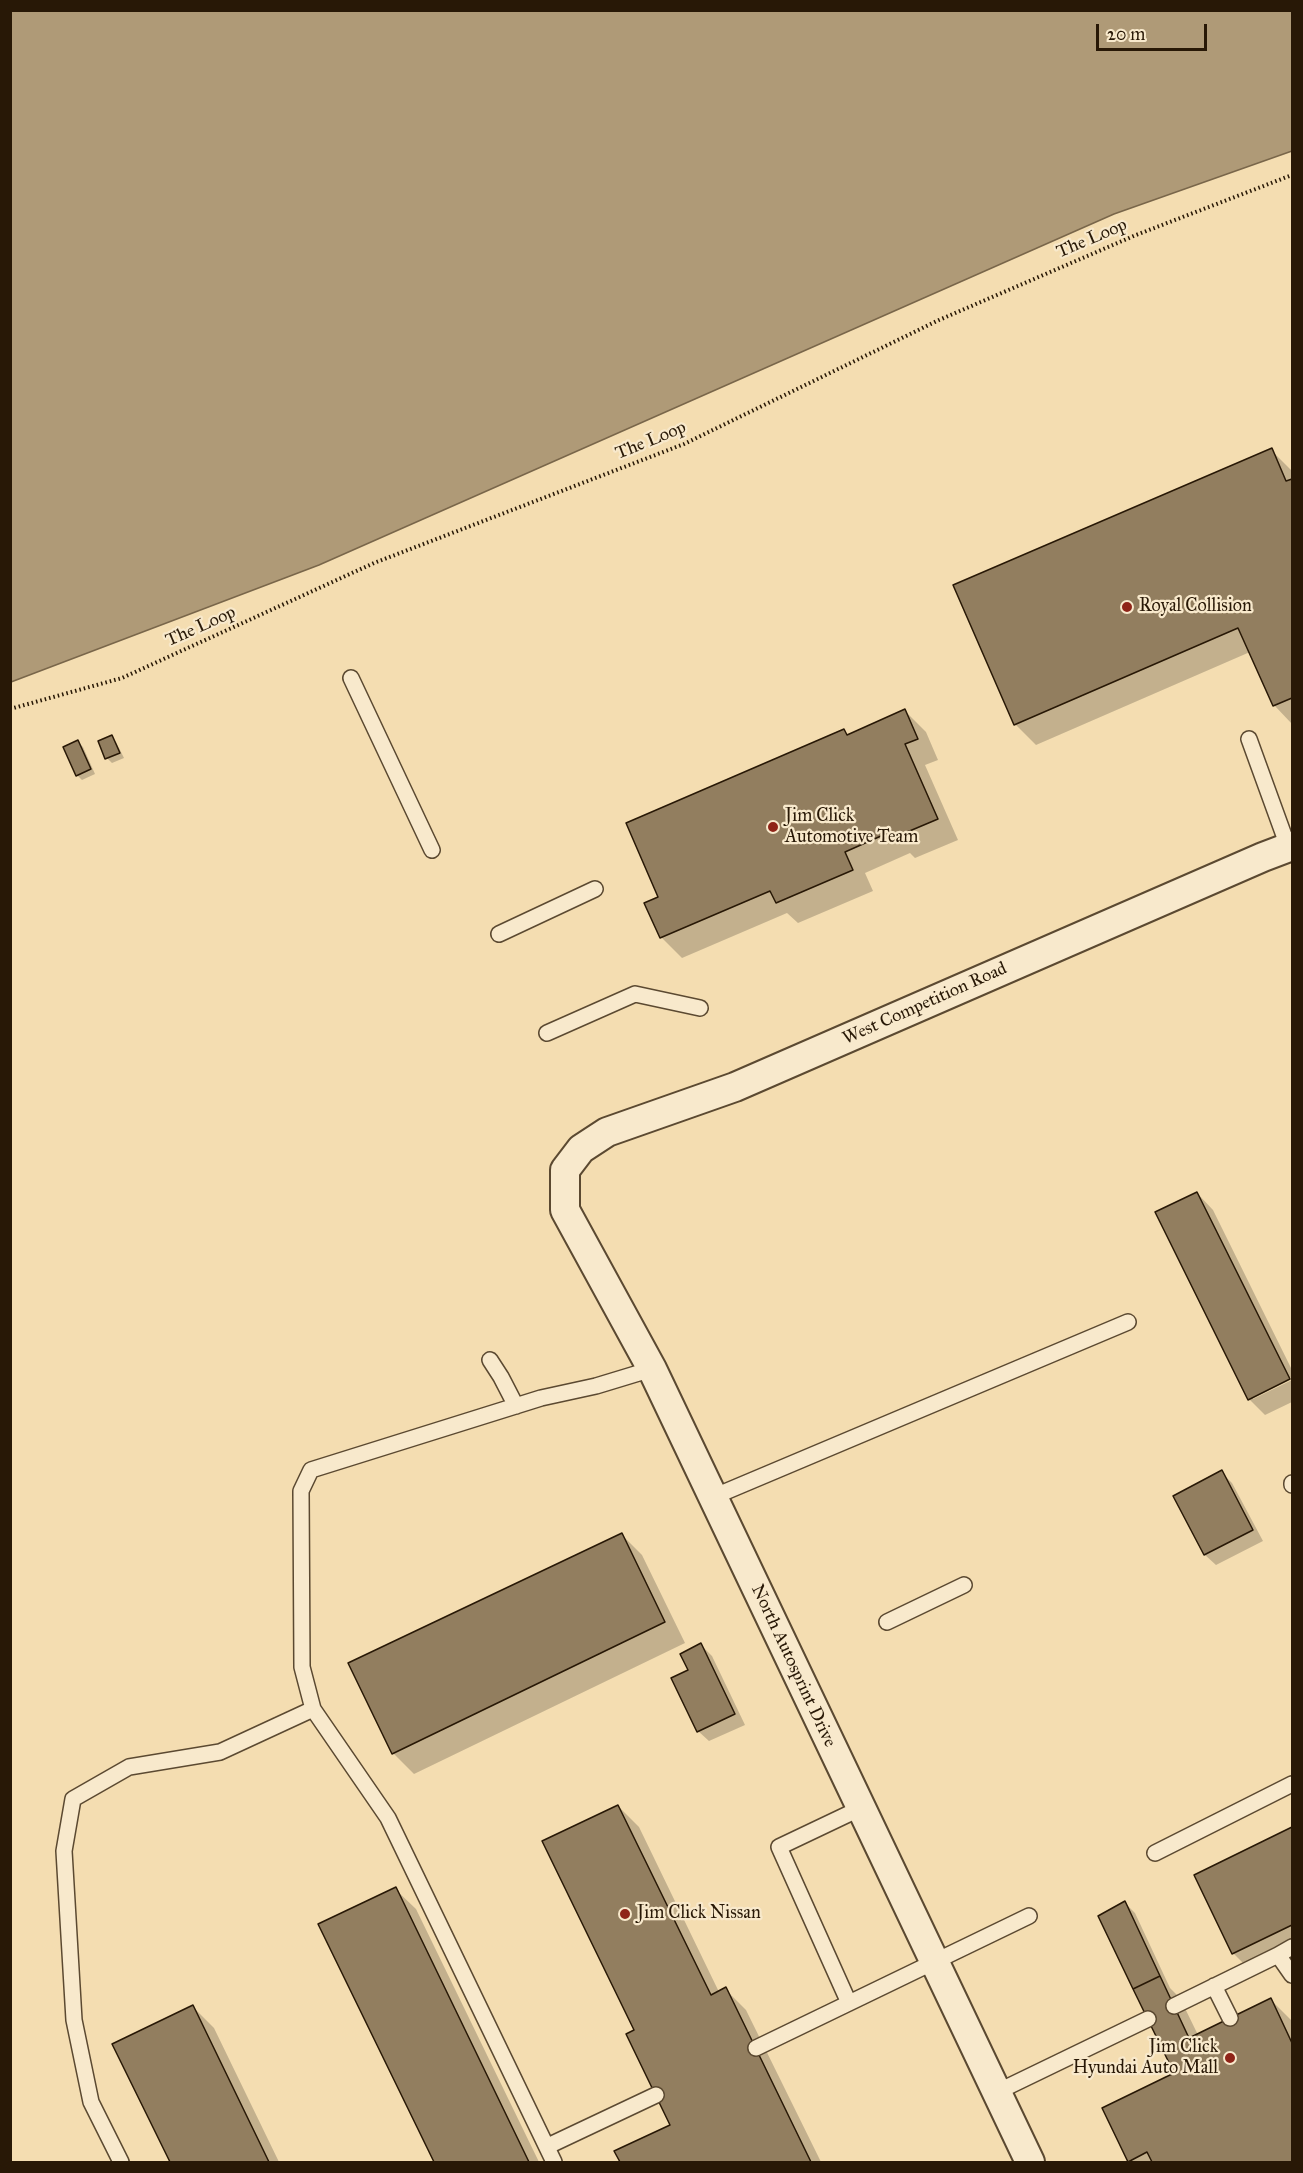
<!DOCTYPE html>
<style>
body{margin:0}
#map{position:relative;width:1303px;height:2173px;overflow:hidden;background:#f4ddb1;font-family:"IM FELL Great Primer",serif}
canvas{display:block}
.frame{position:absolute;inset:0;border:12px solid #281806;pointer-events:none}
.scale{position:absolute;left:1096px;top:24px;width:111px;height:27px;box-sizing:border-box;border:3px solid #281806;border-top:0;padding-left:8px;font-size:18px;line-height:21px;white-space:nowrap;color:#281806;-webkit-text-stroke:4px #f8e9cc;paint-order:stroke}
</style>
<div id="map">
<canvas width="1303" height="2173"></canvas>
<div class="frame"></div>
<div class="scale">20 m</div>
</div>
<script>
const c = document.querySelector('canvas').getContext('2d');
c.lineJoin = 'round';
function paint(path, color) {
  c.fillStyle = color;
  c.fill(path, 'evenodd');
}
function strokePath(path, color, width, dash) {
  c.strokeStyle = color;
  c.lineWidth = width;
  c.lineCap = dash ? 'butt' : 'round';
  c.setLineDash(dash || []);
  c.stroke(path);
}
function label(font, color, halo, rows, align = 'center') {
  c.font = font + ' "IM FELL Great Primer",serif';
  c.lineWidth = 4.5;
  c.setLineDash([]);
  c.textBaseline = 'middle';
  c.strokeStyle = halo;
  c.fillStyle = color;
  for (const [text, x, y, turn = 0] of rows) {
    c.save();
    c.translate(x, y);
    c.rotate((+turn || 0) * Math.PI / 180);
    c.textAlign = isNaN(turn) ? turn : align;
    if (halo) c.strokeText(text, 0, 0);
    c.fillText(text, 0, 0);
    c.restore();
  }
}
const water = new Path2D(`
 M11 10 1292 11V151L1114 214 319 565 11 682Z`);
paint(water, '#af9a77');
strokePath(water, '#79664a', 1.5);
paint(new Path2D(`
 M1271 450 1292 471V724L1274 705 1250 652 1036 745 1015 724Z
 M905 711 926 732 938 760 925 765 958 840 915 858 910 853 865 873 873 891 798 923 787 913 682 958 661 937 660 897 844 731 849 736Z
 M111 737 116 742 124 758 112 763 107 758Z
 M78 742 83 747 95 774 82 780 77 775Z
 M1197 1193 1213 1210 1292 1370V1377L1253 1395V1399L1292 1380V1402L1265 1415 1249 1399Z
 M1221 1472 1232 1483 1263 1541 1216 1565 1205 1555 1175 1497Z
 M622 1535 642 1555 685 1643 414 1774 393 1753Z
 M701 1645 712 1656 745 1725 709 1741 698 1731 690 1670Z
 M618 1806 639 1827 719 1992 725 1989 746 2010 821 2162H621L616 2152 672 2126 636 2031Z
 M1292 1829V1948L1249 1969 1233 1953 1196 1875Z
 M395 1889 416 1909 539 2162H435L320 1925Z
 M1125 1903 1135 1913 1170 1988 1180 1998 1198 2035 1271 2000 1292 2021V2162H1131L1129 2161 1176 2074Z
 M193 2007 214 2028 279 2162H171L114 2045Z`), '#0003');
const building = new Path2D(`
 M1272 448 1286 481 1292 479V698L1273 706 1238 628 1014 725 953 585Z
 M905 709 918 739 905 744 938 819 893 838 890 832 845 852 853 870 776 903 770 891 660 938 644 903 658 897 626 823 844 729 847 735Z
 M112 735 120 753 105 759 98 741Z
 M78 740 91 769 76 776 63 747Z
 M1197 1192 1290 1379 1248 1400 1155 1212Z
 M1222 1470 1253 1530 1204 1555 1173 1496Z
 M622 1533 665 1622 392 1754 348 1663Z
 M701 1643 735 1714 697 1732 671 1678 688 1670 680 1654Z
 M618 1805 711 1995 726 1987 811 2162H620L614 2151 670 2125 626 2034 634 2030 542 1841Z
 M1292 1827V1925L1232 1954 1194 1875Z
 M396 1887 529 2162H434L318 1924Z
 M1125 1901 1160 1976 1133 1989 1098 1916Z
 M1160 1976 1189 2038 1271 1998 1292 2043V2162H1152L1147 2152 1128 2162 1102 2108 1174 2073 1133 1989Z
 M193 2005 269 2162H170L112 2044Z`);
paint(building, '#927e5f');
strokePath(building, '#281806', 1.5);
const service = new Path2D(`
 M351 678 432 850
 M1249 739 1290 852
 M499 934 595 889
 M547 1033 635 994 700 1008
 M490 1360 501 1377 516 1406
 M1292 1483V1485
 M713 1497 1128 1322
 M887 1622 964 1585
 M1155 1853 1292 1784
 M1278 1955 1292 1947
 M1214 1986 1230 2018
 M849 2003 779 1847 861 1808
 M1174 2006 1278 1955 1292 1975
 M756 2048 1029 1916
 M997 2092 1148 2019
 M548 2146 656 2095
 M121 2162 91 2102 74 2020 64 1851 73 1799 129 1767 220 1752 313 1709
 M554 2162 388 1818 313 1709 302 1667 301 1491 311 1470 541 1398 596 1386 652 1369`);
const minor = new Path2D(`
 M1030 2162 652 1369 565 1210V1170L581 1149 607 1132 735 1087 1263 857 1292 846`);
strokePath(service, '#5b4931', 18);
strokePath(minor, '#5b4931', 32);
strokePath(new Path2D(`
 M10 709 122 678 374 563 684 444 939 320 1136 235 1292 175`), '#281806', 4, [1.5, 3]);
strokePath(service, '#f8e9cc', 15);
strokePath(minor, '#f8e9cc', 28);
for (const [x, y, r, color] of [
 [1127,607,6,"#8f2418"],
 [773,827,6,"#8f2418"],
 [625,1914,6,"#8f2418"],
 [1230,2058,6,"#8f2418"]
]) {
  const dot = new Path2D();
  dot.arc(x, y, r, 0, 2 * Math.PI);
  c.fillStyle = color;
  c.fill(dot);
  strokePath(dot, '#f8e9cc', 2);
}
label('18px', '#281806', '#f8e9cc', [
 ["The Loop",1092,239,-23],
 ["The Loop",651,441,-22],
 ["The Loop",201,627,-24],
 ["West Competition Road",925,1004,-24],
 ["North Autosprint Drive",793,1666,65]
]);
label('18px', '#281806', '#f8e9cc', [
 ["Royal Collision",1139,607],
 ["Jim Click",785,817],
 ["Automotive Team",785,838],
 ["Jim Click Nissan",637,1914],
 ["Jim Click",1218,2048,"right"],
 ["Hyundai Auto Mall",1218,2069,"right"]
], 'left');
</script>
